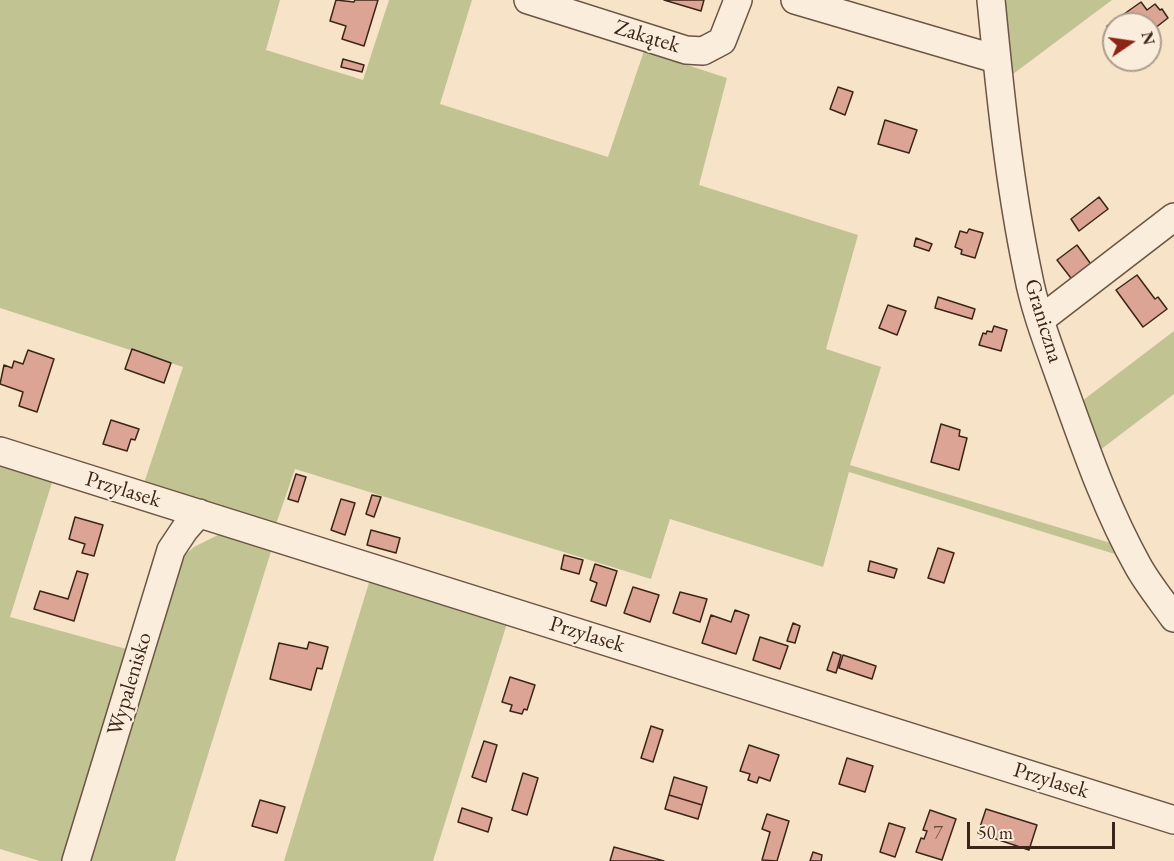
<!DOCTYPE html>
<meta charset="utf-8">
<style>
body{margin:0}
#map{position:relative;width:1174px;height:861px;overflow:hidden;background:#f7e4c8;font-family:"EB Garamond",serif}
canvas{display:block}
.north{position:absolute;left:1102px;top:12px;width:60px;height:60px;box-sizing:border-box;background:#faeddb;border:2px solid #ae9d8d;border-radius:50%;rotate:77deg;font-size:16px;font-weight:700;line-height:24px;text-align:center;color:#3c2518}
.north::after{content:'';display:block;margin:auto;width:21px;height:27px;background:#8f2418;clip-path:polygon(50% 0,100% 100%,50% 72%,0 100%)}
.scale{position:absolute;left:967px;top:822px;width:148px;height:27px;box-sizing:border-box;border:3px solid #3c2518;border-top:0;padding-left:8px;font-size:18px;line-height:21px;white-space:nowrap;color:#3c2518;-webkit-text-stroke:4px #faeddb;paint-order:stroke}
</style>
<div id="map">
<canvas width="1174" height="861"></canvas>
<div class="north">N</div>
<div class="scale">50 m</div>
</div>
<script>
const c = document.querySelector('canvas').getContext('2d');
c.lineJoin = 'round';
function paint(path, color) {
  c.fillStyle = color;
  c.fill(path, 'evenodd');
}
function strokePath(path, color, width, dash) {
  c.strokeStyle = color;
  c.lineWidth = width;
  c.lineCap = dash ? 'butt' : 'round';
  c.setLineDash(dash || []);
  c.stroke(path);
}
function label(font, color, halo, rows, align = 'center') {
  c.font = font + ' "EB Garamond",serif';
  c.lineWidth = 4.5;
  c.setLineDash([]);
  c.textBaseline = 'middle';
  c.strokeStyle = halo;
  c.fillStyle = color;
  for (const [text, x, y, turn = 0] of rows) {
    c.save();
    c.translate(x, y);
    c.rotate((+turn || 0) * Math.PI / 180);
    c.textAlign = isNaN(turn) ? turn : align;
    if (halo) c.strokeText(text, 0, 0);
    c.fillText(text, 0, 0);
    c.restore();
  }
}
paint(new Path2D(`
 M0 0H280L266 50 363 80 389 0H472L440 104 608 157 644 51 727 78 699 185 858 235 826 349 881 367 850 465 1114 544 1118 555 849 472 823 567 670 519 651 579 295 469 275 527 143 486 183 367 0 308Z
 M1007 0H1112L1009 77 1000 5Z
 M1174 331V394L1100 450 1082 401Z
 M0 459 54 476 10 617 130 650 66 861H40L0 849Z
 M226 531 273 545 175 861H84L177 562 194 547Z
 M371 576 508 620 433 861H284Z`), '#c1c393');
const building = new Path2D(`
 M336 0 354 2 355 0H378L364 46 342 39 346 26 330 21Z
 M664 0H704L701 11Z
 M1141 2 1147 10 1155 4 1160 10 1162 9 1168 18 1150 32V24H1114V36L1107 26Z
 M343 59 364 65 362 72 341 67Z
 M838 87 853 92 845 115 830 109Z
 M885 120 917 130 909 153 878 144Z
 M1099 197 1108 209 1079 231 1071 219Z
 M969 229 983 233 975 258 961 254 962 250 955 247 960 231 967 233Z
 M916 238 932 244 929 251 914 246Z
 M1077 245 1093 267 1074 282 1057 260Z
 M1137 275 1155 299 1158 297 1167 309 1143 327 1116 290Z
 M938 297 975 309 972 319 935 308Z
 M888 305 906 311 897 335 879 328Z
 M994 326 1007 330 1001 351 979 345 983 333 986 334 987 331 992 332Z
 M132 349 171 363 164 383 125 369Z
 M28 350 54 359 37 412 19 406 23 392 0 384 4 365 12 368 14 361 23 364Z
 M111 420 139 429 135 440 131 439 127 451 103 444Z
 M941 424 960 430 959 436 967 438 959 470 931 462Z
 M296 474 306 477 298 502 288 499Z
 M372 495 381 497 374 517 366 514Z
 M341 499 355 503 345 535 331 530Z
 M75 517 103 525 94 556 82 553 85 544 69 539Z
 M371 530 400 538 396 553 367 545Z
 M938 548 954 553 944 583 928 578Z
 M564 555 583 560 579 574 561 569Z
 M870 561 897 569 894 578 868 571Z
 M595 564 617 571 606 606 591 601 597 583 590 580Z
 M77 571 88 574 74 621 34 609 40 591 68 599Z
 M633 587 659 595 650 622 624 613Z
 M680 592 707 599 700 622 673 613Z
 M735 610 749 615 736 654 702 643 711 615 731 622Z
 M793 623 800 626 795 643 787 641Z
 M760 637 788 646 780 669 753 660Z
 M309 642 328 647 322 669 317 668 311 690 270 679 279 643 307 649Z
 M833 652 841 655 836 673 827 670Z
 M843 655 876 666 872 679 839 668Z
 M510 677 535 685 527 710 524 709 522 714 510 711 512 705 502 702Z
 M651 726 663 730 653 762 641 758Z
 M484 741 497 745 486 782 472 777Z
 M749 745 779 755 770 781 759 777 757 783 748 780 750 774 740 771Z
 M847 758 873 766 865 792 839 784Z
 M523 773 538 778 527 815 512 810Z
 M674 777 707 787 702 805 669 795Z
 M669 795 702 805 698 819 665 809Z
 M260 800 285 807 277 833 252 826Z
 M462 808 492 818 488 832 458 822Z
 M986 809 1037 825 1029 850 978 833Z
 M930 810 956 819 942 860 916 852 921 838 924 839 927 831 923 830Z
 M767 814 789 821 777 861 762 860 770 832 762 829Z
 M889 823 905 828 895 857 880 852Z
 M614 847 664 861H610Z
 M813 852 822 855 821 861H810Z`);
paint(building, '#dca495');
strokePath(building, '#3c2518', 1.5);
const minor = new Path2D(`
 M528 0 686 50 703 51 722 41 738 0
 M795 0 996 59
 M991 0C1000 92 1009 183 1028 274 1035 312 1050 349 1063 386 1085 447 1106 509 1138 566 1148 584 1162 601 1174 618
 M1040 320 1174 217
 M0 451 1174 820
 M76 861 171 550 185 529 199 513`);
strokePath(minor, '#6b5544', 30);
strokePath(minor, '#faeddb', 27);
label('20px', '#644537', null, [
 ["7",938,834]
]);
label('22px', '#3c2518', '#faeddb', [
 ["Zakątek",647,37,17],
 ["Graniczna",1043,321,73],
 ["Przylasek",123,490,17],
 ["Przylasek",587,635,17],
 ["Wypalenisko",130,684,-73],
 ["Przylasek",1051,781,17]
]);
</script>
